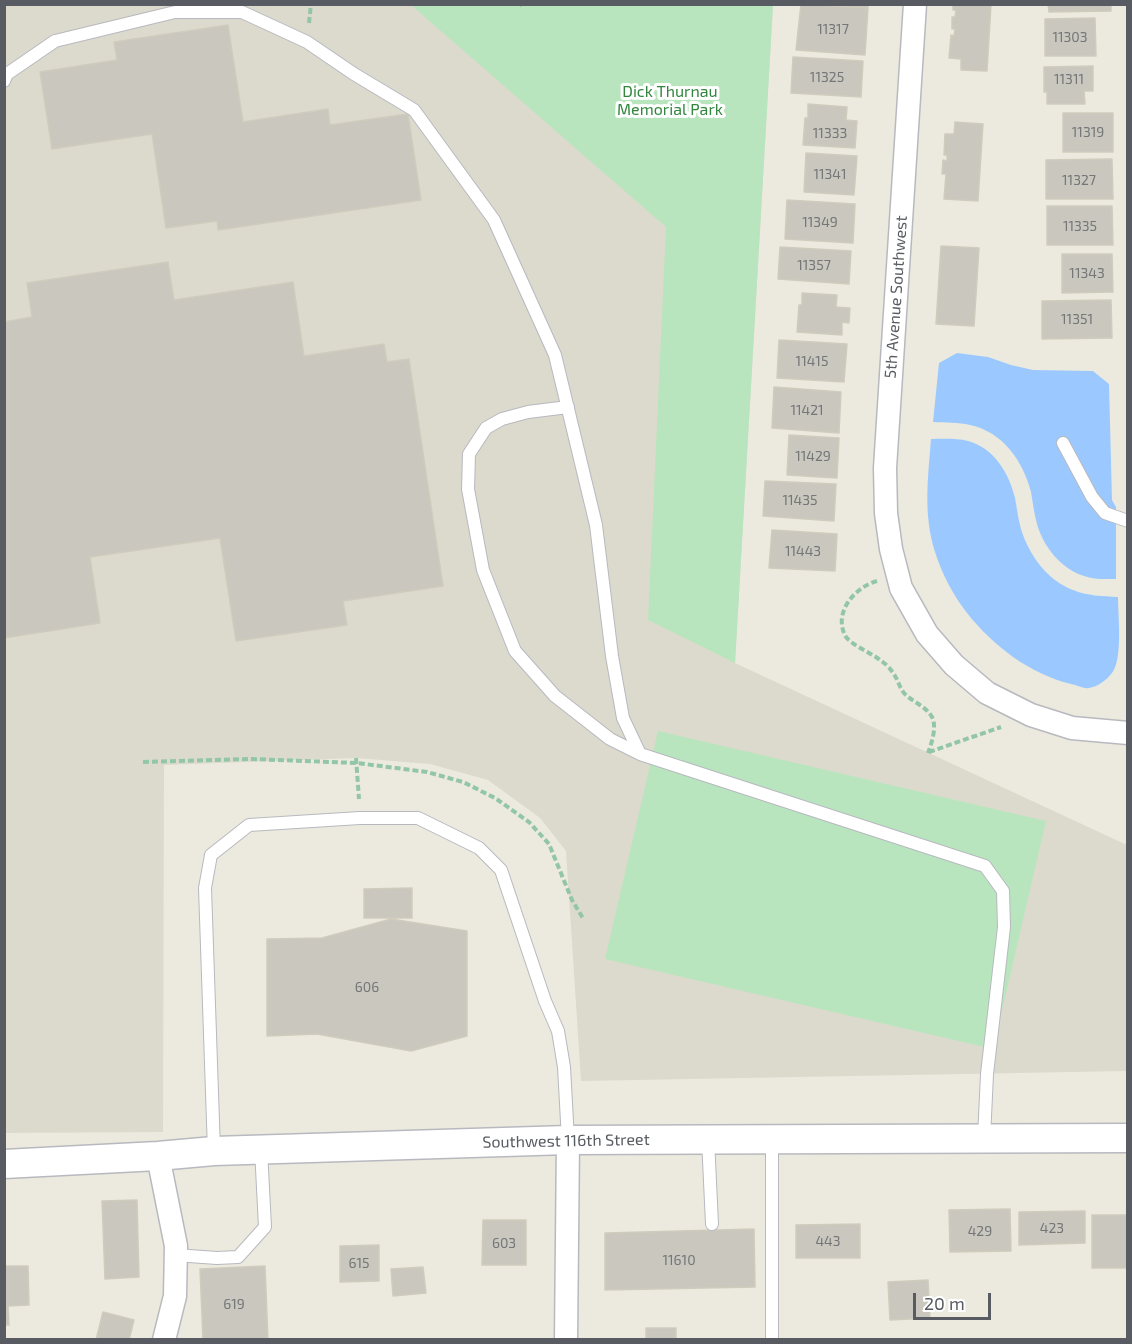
<!DOCTYPE html>
<style>
body{margin:0}
#map{position:relative;width:1132px;height:1344px;overflow:hidden;background:#eceade;font-family:"Exo 2",sans-serif}
canvas{display:block}
.frame{position:absolute;inset:0;border:6px solid #585b61;pointer-events:none}
.scale{position:absolute;left:913px;top:1293px;width:78px;height:27px;box-sizing:border-box;border:3px solid #585b61;border-top:0;padding-left:8px;font-size:18px;line-height:21px;white-space:nowrap;color:#585b61;-webkit-text-stroke:4px #fff;paint-order:stroke}
</style>
<div id="map">
<canvas width="1132" height="1344"></canvas>
<div class="frame"></div>
<div class="scale">20 m</div>
</div>
<script>
const c = document.querySelector('canvas').getContext('2d');
c.lineJoin = 'round';
function paint(path, color) {
  c.fillStyle = color;
  c.fill(path, 'evenodd');
}
function strokePath(path, color, width, dash) {
  c.strokeStyle = color;
  c.lineWidth = width;
  c.lineCap = dash ? 'butt' : 'round';
  c.setLineDash(dash || []);
  c.stroke(path);
}
function label(font, color, halo, rows, align = 'center') {
  c.font = font + ' "Exo 2",sans-serif';
  c.lineWidth = 6;
  c.setLineDash([]);
  c.textBaseline = 'middle';
  c.strokeStyle = halo;
  c.fillStyle = color;
  for (const [text, x, y, turn = 0] of rows) {
    c.save();
    c.translate(x, y);
    c.rotate((+turn || 0) * Math.PI / 180);
    c.textAlign = isNaN(turn) ? turn : align;
    if (halo) c.strokeText(text, 0, 0);
    c.fillText(text, 0, 0);
    c.restore();
  }
}
paint(new Path2D(`
 M4 5H773L735 663 1127 845V1071L581 1081 566 851 540 818 488 780 430 764 356 758 164 765 163 1132 5 1133Z`), '#dcdacd');
paint(new Path2D(`
 M411 5H773L735 663 648 620 666 227Z
 M658 731 1046 821 993 1049 605 959Z`), '#b9e5be');
paint(new Path2D(`
 M957 353 988 357 1011 365 1033 370 1093 371 1109 384 1112 500 1116 507V579C1105 579 1094 580 1084 576 1061 569 1043 546 1037 524 1034 514 1033 503 1031 492 1023 461 1003 432 970 425 958 422 946 423 933 422L939 363Z
 M931 439C943 439 956 438 968 441 994 448 1009 473 1015 498 1017 508 1018 519 1021 529 1029 555 1047 580 1073 590 1087 596 1103 596 1118 597 1118 616 1123 659 1112 673 1107 680 1097 687 1089 688 1084 689 1077 685 1071 684 1030 674 993 646 967 613 953 595 942 574 935 552 923 513 928 479 931 439Z`), '#9bc9ff');
const building = new Path2D(`
 M801 4 868 8 865 55 796 50Z
 M818 4H868V8Z
 M953 4H991L987 71 961 70V59L949 58 951 35 954 36 955 29H952V17H955L956 10H953Z
 M1048 4H1111V11L1049 12Z
 M1095 18 1096 56H1045V19Z
 M228 25 243 122 328 109 330 125 408 114 421 200 218 230 217 221 166 228 152 134 52 149 40 72 117 60 114 42Z
 M793 57 863 61 861 97 791 93Z
 M1093 66V91H1084L1085 104H1047V92H1044V67Z
 M808 104 847 107 846 120 857 121 855 148 803 145 805 118H808Z
 M1063 113H1113V152H1063Z
 M955 122 983 124 978 201 944 199 946 174H942L943 160 947 161V155H944L945 134H954Z
 M806 153 857 156 854 195 804 192Z
 M1112 159 1113 199H1046V160Z
 M787 200 855 204 853 243 785 239Z
 M1047 206H1112L1113 245H1047Z
 M941 246 979 248 974 326 936 324Z
 M780 247 851 251 849 284 778 279Z
 M1062 254H1112L1113 292 1062 293Z
 M168 262 174 300 293 282 304 356 384 344 387 362 409 359 443 586 343 601 347 625 236 641 220 538 90 557 100 623 4 638V322L32 317 27 283Z
 M802 293 837 295 836 307 850 308 849 323 842 322V335L797 332 799 305H802Z
 M1111 300 1112 338 1042 339V301Z
 M779 340 847 344 844 382 777 378Z
 M774 387 841 392 839 433 772 428Z
 M789 435 839 438 837 478 787 475Z
 M765 481 836 484 834 521 763 516Z
 M772 530 837 534 835 571 769 568Z
 M412 888V918H364V889Z
 M391 919 467 931V1036L411 1051 317 1034 267 1036V939L322 938Z
 M137 1200 139 1277 105 1279 102 1201Z
 M1010 1209 1011 1251 950 1252 949 1210Z
 M1085 1211V1243L1019 1245V1212Z
 M1092 1215H1128V1268H1092Z
 M483 1220H526V1265H482Z
 M860 1224V1258H796V1225Z
 M754 1229 755 1287 605 1290V1233Z
 M379 1245V1281L340 1282V1246Z
 M4 1266H28L29 1305 8 1306 9 1325H4Z
 M265 1266 268 1340H203L200 1269Z
 M423 1267 426 1293 393 1296 391 1269Z
 M928 1280 930 1318 890 1320 888 1282Z
 M103 1312 134 1320 129 1340H96Z
 M646 1328H676V1340H646Z`);
paint(building, '#c9c7be');
strokePath(building, '#d0ccbd', 1.5);
const service = new Path2D(`
 M4 81 7 74 55 41 175 12H242L307 42 354 74 414 110 494 220 555 355 596 525 612 656 623 718 640 754 985 866 1003 891 1004 927 987 1074 984 1138
 M568 407 528 412 502 419 486 428 469 454 468 489 483 570 515 651 555 696 610 739 640 754
 M1063 443 1092 497 1105 513 1128 521
 M708 1139 712 1224
 M214 1151 205 888 211 855 249 825 360 818H418L479 848 501 870 545 1001 558 1031 564 1067 568 1140
 M175 1255 217 1258 238 1257 265 1227 261 1149
 M772 1340V1139`);
const minor = new Path2D(`
 M915 4 885 468 886 513 891 549 901 588 927 634 954 665 987 693 1031 715 1072 728 1128 733
 M158 1156 176 1246 175 1296 164 1340
 M566 1340 568 1140`);
const tertiary = new Path2D(`
 M4 1164 158 1156 214 1151 568 1140 1128 1138`);
strokePath(service, '#b7b9bf', 14);
strokePath(minor, '#b7b9bf', 25);
strokePath(tertiary, '#b7b9bf', 31);
strokePath(new Path2D(`
 M521 4 522 6
 M309 23 311 4
 M877 581C855 587 832 613 846 637 853 646 870 652 880 660 885 663 890 668 893 673 898 679 899 687 904 693 912 702 925 705 932 717 937 727 932 742 928 753
 M929 752 1001 727
 M356 758 359 799
 M143 762 251 759 357 763 427 772 463 782 495 798 529 822 549 844 572 900 584 920`), '#92c6a7', 4, [6, 3]);
strokePath(service, '#fff', 12);
strokePath(minor, '#fff', 22);
strokePath(tertiary, '#fff', 28);
label('14px', '#747678', null, [
 ["11317",833,29],
 ["11303",1070,37],
 ["11325",827,77],
 ["11311",1069,79],
 ["11319",1088,132],
 ["11333",830,133],
 ["11341",830,174],
 ["11327",1079,180],
 ["11349",820,222],
 ["11335",1080,226],
 ["11357",814,265],
 ["11343",1087,273],
 ["11351",1077,319],
 ["11415",812,361],
 ["11421",807,410],
 ["11429",813,456],
 ["11435",800,500],
 ["11443",803,551],
 ["606",367,987],
 ["423",1052,1228],
 ["429",980,1231],
 ["443",828,1241],
 ["603",504,1243],
 ["11610",679,1260],
 ["615",359,1263],
 ["619",234,1304]
]);
label('16px', '#32863e', '#fff', [
 ["Dick Thurnau",670,92],
 ["Memorial Park",670,110]
]);
label('16px', '#585b61', '#fff', [
 ["5th Avenue Southwest",896,297,-86],
 ["Southwest 116th Street",566,1141,-1]
]);
</script>
